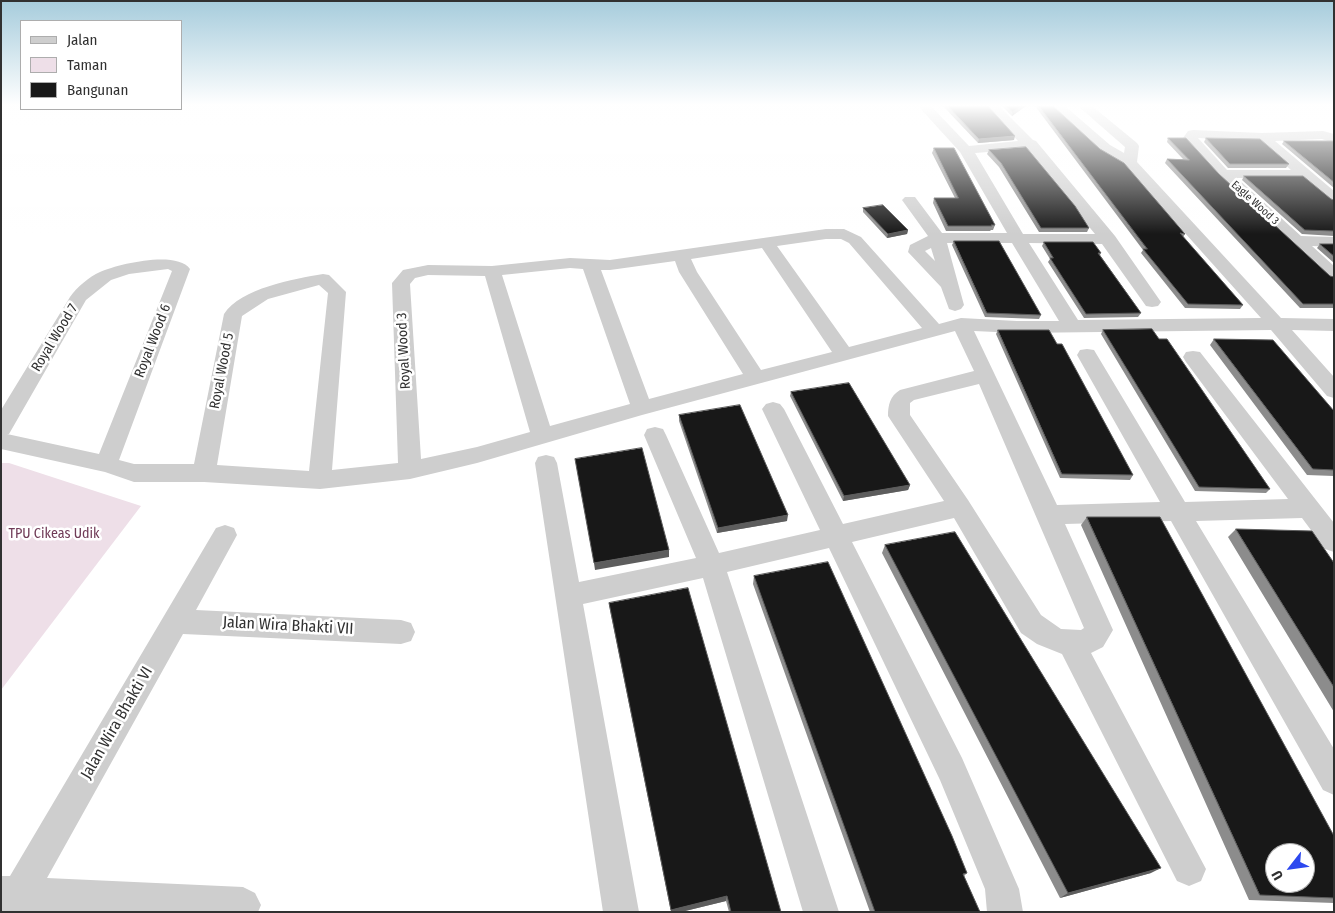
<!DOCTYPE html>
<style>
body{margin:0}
#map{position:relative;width:1335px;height:913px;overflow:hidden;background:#fff;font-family:"Fira Sans Condensed",sans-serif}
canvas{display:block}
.frame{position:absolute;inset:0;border:2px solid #313131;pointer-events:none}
.legend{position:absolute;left:20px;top:20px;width:162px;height:90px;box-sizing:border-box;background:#fff;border:1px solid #adadad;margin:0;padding:6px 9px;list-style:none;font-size:15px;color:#313131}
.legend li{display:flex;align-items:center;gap:10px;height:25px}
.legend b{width:25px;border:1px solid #adadad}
.north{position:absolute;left:1265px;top:843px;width:50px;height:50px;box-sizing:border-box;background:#fff;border:1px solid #adadad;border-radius:50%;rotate:240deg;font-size:14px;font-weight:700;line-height:20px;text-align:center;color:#313131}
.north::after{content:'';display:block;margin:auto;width:18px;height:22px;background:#2c48ef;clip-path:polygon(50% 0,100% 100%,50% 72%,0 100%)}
</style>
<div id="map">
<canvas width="1335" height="913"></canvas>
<div class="frame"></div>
<ul class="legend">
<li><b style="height:6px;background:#cecece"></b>Jalan</li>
<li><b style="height:14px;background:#eedfe8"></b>Taman</li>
<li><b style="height:14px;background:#181818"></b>Bangunan</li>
</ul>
<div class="north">U</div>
</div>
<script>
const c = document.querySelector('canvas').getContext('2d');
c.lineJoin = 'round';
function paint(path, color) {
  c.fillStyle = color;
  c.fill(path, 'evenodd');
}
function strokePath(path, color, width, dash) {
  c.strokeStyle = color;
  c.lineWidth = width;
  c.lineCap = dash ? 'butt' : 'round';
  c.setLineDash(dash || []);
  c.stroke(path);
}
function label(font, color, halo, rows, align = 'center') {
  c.font = font + ' "Fira Sans Condensed",sans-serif';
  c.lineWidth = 5;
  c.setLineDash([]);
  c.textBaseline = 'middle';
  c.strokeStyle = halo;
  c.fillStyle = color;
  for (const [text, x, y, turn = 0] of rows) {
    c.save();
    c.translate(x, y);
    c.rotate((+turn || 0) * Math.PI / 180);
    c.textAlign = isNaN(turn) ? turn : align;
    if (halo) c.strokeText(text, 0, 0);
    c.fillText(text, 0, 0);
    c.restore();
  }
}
paint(new Path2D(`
 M1 463H9L141 506 1 690Z`), '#eedfe8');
paint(new Path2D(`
 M918 106H931L969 146 1018 141 986 106H999L1033 140 1036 141 1115 236 1161 302 1158 306 1152 307 1146 306 1102 244 1029 243 1078 320 1261 318 1125 166 1100 151 1051 106H1065L1110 145 1124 153 1125 147 1078 106H1092L1137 143 1139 146 1137 162 1281 318 1334 319V331L1292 330 1334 377V398L1327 396 1271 330 1017 333 974 331 1057 505 1160 502 1077 355 1080 350 1087 349 1094 350 1185 502 1288 499 1186 362 1183 357 1186 352 1193 351 1200 352 1334 523V552L1325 549 1302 518 1196 521 1334 749V795L1323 790 1171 521 1065 524 1113 630 1103 647 1091 653 1206 869 1201 881 1189 886 1177 881 1062 654 1037 644 1021 633 954 518 852 542 962 758 1019 889 1023 912H987L985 889 940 780 829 548 727 572 839 912H803L703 578 583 604 639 912H603L535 463 538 457 546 455 554 457 557 463 579 582 696 558 644 435 647 429 655 427 663 429 666 435 719 553 820 530 762 409 766 404 773 402 780 404 784 409 843 524 944 501 888 416C888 405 890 396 900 390L974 371 955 331 642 415 477 463 410 479 320 489 204 482H134L105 472 1 449V410L70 297C77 287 89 277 100 272 118 264 177 250 190 269L119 460 134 464H194L224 314C241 288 294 279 323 274L329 275 346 292 332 470 398 463 392 283 403 270 428 265 492 266 570 258 610 260 826 229H844L861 237 939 324 961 318 1017 321H1059L1012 243H947L964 305 961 309 955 311 949 309 941 287 908 252 910 245 928 236 902 200 905 197H915L942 233H1007L960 152ZM1025 149 1095 234H1023L975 153ZM826 239H841L849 243 922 328 849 347 777 246ZM762 248 832 352 761 370 697 272 691 259ZM931 248 935 261 925 251ZM675 261 679 272 743 374 649 399 601 270H610ZM570 268 583 269 630 404 550 426 502 275ZM168 269 172 271 99 454 7 434H9L86 300 111 280 129 274ZM428 275 485 276 530 432 477 447 421 459 410 284 415 278ZM319 285 328 293 309 471 217 465 242 316 268 299ZM979 384 1084 628 1081 630 1061 629 1041 615 968 500 910 415V403L914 400Z
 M1193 130 1262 133 1323 131 1334 134V143L1322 139 1275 141 1334 191V204L1329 202 1301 178H1237L1301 236 1334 237V247L1312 246 1334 266V280L1328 279 1218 177 1183 138 1188 131ZM1198 138 1258 141 1291 170H1227Z
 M225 525 234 528 237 535 196 610 401 620 411 623 415 632 411 641 401 644 183 634 47 878 243 887 255 893 261 905 258 912H1V876H10L216 528Z`), '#cecece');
paint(new Path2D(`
 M943 106H988L1014 140 978 143Z
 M1002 106H1026L1012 116Z
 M1035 106H1053L1185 234 1183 237 1243 305 1240 309 1185 308 1141 253 1143 250Z
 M1168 138 1219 174 1330 276 1334 277V308H1300L1165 163 1167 159H1183L1167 142Z
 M1206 138 1289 164 1286 168H1228L1204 142Z
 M1284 141H1334V188L1282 144Z
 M934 148 995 225 993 230H991L990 231H946L933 203 934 198H955L932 153Z
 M989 150 1089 228 1087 232H1039L999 167 987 154Z
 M1244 176 1334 200V236L1302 234 1242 180Z
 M863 208 908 230 907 234 887 238 863 212Z
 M954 241 1041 315 1039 319 985 317 952 245Z
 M1044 242 1101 253 1100 255 1141 313 1138 317 1084 318 1048 262 1050 259 1042 246Z
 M1320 244H1334V263L1317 248Z
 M998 330 1133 475 1130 480 1060 478 996 334Z
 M1103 330 1270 489 1266 493 1195 491 1101 334Z
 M1214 339 1334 411V476L1307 475 1210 345Z
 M791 392 910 485 908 490 843 501 790 396Z
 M679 415 787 521 717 533 679 421Z
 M1087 517 1334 836V903L1249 900 1081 525Z
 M1236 529 1334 563V712L1228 537Z
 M885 545 1151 873 1060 898 882 553Z
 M754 576 967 873 964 876 980 912H870L753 584Z
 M609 603 781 912H729L726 901 681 912H671L610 610Z`), '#8c8c8c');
paint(new Path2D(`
 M1022 106H1026L1012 116 1013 112Z
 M1015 136 1014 140 978 143 979 139Z
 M908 230 907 234 887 238 888 234Z
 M910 485 908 490 843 501 844 496Z
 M788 515 787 521 717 533 718 528Z
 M669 550V557L595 570 594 563Z
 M1161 868 1151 873 1060 898 1068 893Z
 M727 896 726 901 681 912H671V910Z`), '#5d5d5d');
const building = new Path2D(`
 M948 106H988L1015 136 979 139Z
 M1006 106H1022L1013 112Z
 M1039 106H1053L1100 149 1124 163 1185 234 1180 233 1243 305 1188 304 1143 249H1147Z
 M1168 138H1186L1219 174 1330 276 1334 277V304H1303L1167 159 1189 160Z
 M1206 138 1260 139 1289 164H1230Z
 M1284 141H1334V182Z
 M1026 147 1075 206 1089 228H1041L1001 163 989 150Z
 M934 148H954L995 225H991L992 226H948L934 198H958Z
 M1244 176H1303L1331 199 1334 200V231L1305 230Z
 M883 205 908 230 888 234 863 208Z
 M954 241H999L1041 315 987 313Z
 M1044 242H1093L1101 253H1098L1141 313 1086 314 1050 258H1053Z
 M1320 244H1334V256Z
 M1152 329 1159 339H1167L1270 489 1199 487 1103 330Z
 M998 330H1049L1057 344H1062L1133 475 1062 474Z
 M1214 339 1273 340 1334 411V470L1313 469Z
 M849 383 910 485 844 496 791 392Z
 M740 405 788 515 718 528 679 415Z
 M642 448 669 550 594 563 575 459Z
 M1087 517H1160L1334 836V898L1260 895ZM1275 853H1305V883H1275Z
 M1236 529 1312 531 1334 563V687Z
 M955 532 1161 868 1068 893 885 545Z
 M828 562 952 836 967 873 963 874 980 912H875L754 576Z
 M688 588 781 912H731L727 896 671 910 609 603Z`);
paint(building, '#181818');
strokePath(building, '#5d5d5d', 1);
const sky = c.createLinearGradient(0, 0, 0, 234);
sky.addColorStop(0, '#a6ccdc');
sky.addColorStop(0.45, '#fff');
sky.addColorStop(1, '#ffffff00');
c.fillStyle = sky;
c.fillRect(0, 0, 1335, 234);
label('11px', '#313131', '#fff', [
 ["Eagle Wood 3",1255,203,42]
]);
label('14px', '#313131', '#fff', [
 ["Royal Wood 7",55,338,-59],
 ["Royal Wood 6",153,341,-69],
 ["Royal Wood 3",404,351,-93],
 ["Royal Wood 5",222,371,-79]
]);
label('14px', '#703b57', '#fff', [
 ["TPU Cikeas Udik",54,534]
]);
label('16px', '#313131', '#fff', [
 ["Jalan Wira Bhakti VII",288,626,3],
 ["Jalan Wira Bhakti VI",117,723,-60]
]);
</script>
